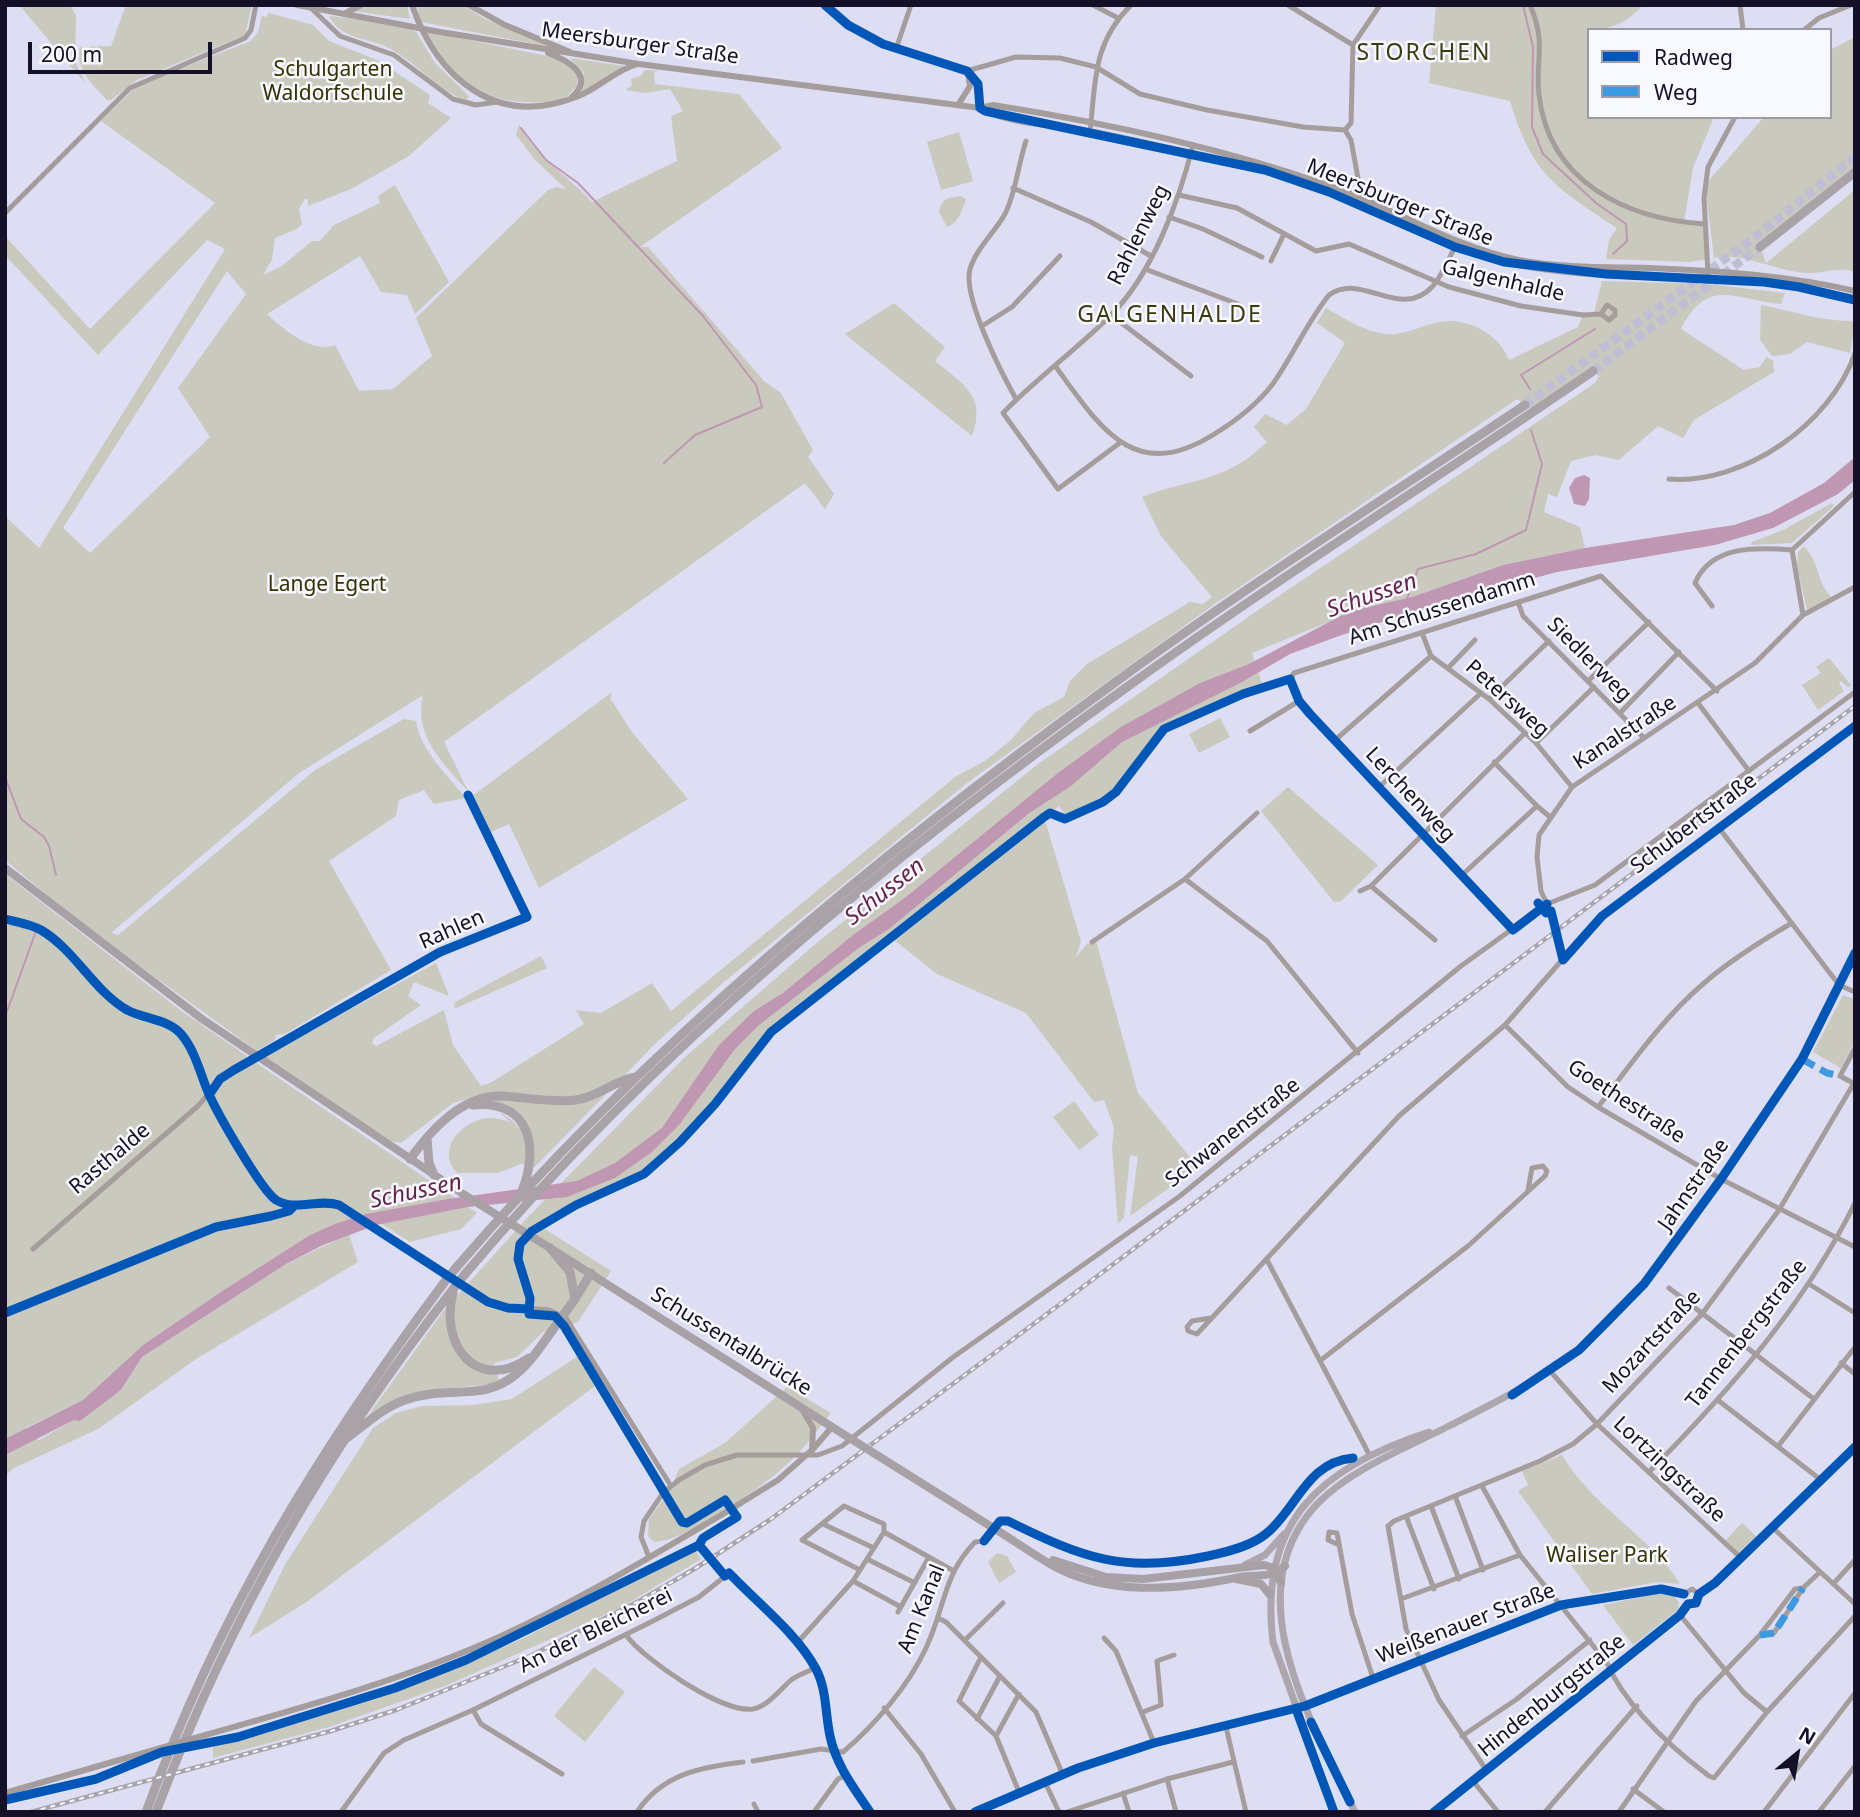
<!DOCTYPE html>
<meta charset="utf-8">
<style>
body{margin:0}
#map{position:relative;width:1860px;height:1817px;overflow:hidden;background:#ddddf3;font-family:"Noto Sans",sans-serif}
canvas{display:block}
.frame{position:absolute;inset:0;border:7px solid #131028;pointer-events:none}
.legend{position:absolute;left:1587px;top:28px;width:245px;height:91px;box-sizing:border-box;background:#f8f8ff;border:2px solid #9c9ba9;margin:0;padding:9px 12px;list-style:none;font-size:21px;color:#131028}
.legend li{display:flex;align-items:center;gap:14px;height:35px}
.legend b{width:35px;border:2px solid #9c9ba9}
.north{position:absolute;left:1762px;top:1719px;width:70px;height:70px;-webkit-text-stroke:5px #f8f8ff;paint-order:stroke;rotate:30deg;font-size:19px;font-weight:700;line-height:28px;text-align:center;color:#131028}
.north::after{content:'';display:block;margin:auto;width:24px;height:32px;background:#131028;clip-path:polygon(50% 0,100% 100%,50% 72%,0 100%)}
.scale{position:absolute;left:28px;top:42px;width:184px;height:32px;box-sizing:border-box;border:4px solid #131028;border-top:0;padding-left:9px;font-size:21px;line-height:24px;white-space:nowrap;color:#131028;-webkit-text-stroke:5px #f8f8ff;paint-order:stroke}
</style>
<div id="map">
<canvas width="1860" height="1817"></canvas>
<div class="frame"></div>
<ul class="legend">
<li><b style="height:9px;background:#0057b8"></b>Radweg</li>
<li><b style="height:9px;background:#3b9ae0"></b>Weg</li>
</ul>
<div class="north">N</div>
<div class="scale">200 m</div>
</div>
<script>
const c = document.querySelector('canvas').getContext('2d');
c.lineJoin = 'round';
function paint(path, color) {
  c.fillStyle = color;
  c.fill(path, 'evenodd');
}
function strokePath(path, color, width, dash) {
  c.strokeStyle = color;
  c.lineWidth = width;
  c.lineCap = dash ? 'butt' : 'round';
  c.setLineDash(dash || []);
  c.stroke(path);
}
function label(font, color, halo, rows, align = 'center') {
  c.font = font + ' "Noto Sans",sans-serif';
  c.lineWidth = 5;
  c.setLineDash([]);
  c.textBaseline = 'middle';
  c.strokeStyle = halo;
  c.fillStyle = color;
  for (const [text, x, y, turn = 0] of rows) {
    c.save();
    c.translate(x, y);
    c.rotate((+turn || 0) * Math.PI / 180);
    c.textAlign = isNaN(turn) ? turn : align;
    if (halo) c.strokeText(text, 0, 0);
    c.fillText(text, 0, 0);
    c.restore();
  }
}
paint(new Path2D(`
 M19 5H70L76 16 75 61 85 83Z
 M126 5H252L245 35 137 80 111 100H107C93 85 75 69 80 47L111 46Z
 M363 5H407L410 19 353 11Z
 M417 5H463L485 19 556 48 421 22Z
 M1436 5H1643C1628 22 1611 30 1589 30V117H1714L1693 168 1684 222 1705 224 1707 259 1690 262 1606 259 1609 240 1617 228C1555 187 1532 175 1510 101L1429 83Z
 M269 13 313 25 329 41 377 60 430 95 428 103 451 118 409 156 351 189 308 206V199H305L299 209 302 224 297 229 275 238 272 260 263 275 282 266 312 241H320L334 225 380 203 378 196 395 185 449 282 415 314 407 295 381 292 360 256 267 314C283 329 312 354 335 345L359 391 393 389 432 356 416 318 548 190 557 187 566 189 536 161 516 135 519 124C538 160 565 173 592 202L677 161 671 116 683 111 670 89 645 93 626 90 632 85 631 79 641 76 645 70H658L654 72 655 84 739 94 782 148 640 247H648L764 381 781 393 813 450 808 457 834 494 825 509 805 483 444 742 468 791C442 763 413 734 423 695L299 773 111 933 118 935 315 770 404 719 416 721C420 749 448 777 466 798L434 804 424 790 399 800 396 816 329 861 391 970 285 1034 276 1035 275 1040 257 1051 82 924 5 860V516L39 548 225 249 207 240 98 355 5 255V236L90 329 215 203 101 121 138 85 251 41 258 32 262 16 266 17ZM227 271 246 294 178 388 210 437 90 553 63 528Z
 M329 16 398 24 416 32 435 63 469 96 466 100C436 90 418 63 389 48 367 37 341 40 329 16Z
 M426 31 561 59 577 74V86L562 101C492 107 462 94 426 31Z
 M1855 37V166L1759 243 1766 263 1855 190V272C1837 266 1823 274 1806 273 1774 271 1745 252 1714 258L1705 185 1764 117H1830V50Z
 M570 58 624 66 581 93 584 73Z
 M959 132 973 181 941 190 927 142Z
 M961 196 966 199C962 210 959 223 947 227L939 212C942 198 947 198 961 196Z
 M1602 281 1707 284 1785 293 1781 304C1737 301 1708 275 1681 329L1744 370 1760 367 1766 357 1773 360 1774 372 1694 420 1683 438 1658 426 1619 460 1595 455 1571 461 1557 497 1548 494 1544 512 1580 527 1585 548 1503 565 1412 597 1363 608 1252 653 1263 687 1187 716 1164 729 1112 793 1073 816H1066L1059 806 1044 817 1081 941 1076 957 1087 944 1096 941 1138 1093 1198 1167 1130 1216 1138 1157 1130 1155 1124 1217 1118 1224 1112 1148 1114 1128 1104 1100 1094 1102 1026 1013 937 974 893 939 771 1032 715 1104 680 1142 644 1174 576 1205 540 1226 611 1271 578 1322 543 1332 517 1357 494 1363 499 1380 490 1384C441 1391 410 1385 367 1417L445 1309 527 1218 684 1058 813 946 1038 764 1261 608 1595 383 1599 376 1589 368 1531 409 1517 399 1216 603 967 783 724 982 657 1042 529 1173 532 1158 521 1123 496 1107 486 1094 453 1103 401 1143 391 1141 262 1057 436 963 449 996 414 982 408 996 421 1005 374 1038 372 1043 376 1046 444 1010 453 1045 481 1086 492 1082 584 1024 576 1010 601 1013 652 983 671 1011 955 777 985 761 1011 740 1034 713 1064 697 1070 681 1087 664 1190 602 1203 604 1212 597 1161 536 1142 497C1194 477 1223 484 1267 442L1254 427 1265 414 1287 425 1306 409 1345 343 1317 323 1326 308C1347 320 1370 336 1396 334 1414 332 1431 321 1449 321 1475 321 1500 337 1509 360L1578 327 1583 315 1593 316Z
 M894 303 945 347 935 361C963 384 987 396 972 436L845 334Z
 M1761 305C1793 311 1822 322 1855 321L1850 353 1807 342 1790 354 1772 356 1760 340Z
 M1832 503 1834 506 1792 543 1751 545 1752 542 1783 530Z
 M1804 546C1821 565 1814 577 1831 597L1807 610 1797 567 1798 552Z
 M1829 658 1851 685 1848 688 1841 681 1839 683 1844 691 1818 710 1802 685 1821 673 1816 667Z
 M612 692 610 698 632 732 688 799 539 888 509 824 491 832 474 797H471Z
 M1220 718 1230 737 1199 753 1189 734Z
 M1288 787 1378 865 1341 901 1334 902 1261 811Z
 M5 874 180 1010 247 1056 216 1078 220 1083 255 1062 477 1213 461 1229 410 1242 366 1214 310 1235 143 1345 83 1400 25 1428 39 1440 74 1420H80L121 1390 142 1357 286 1264 349 1234 358 1262 196 1359 98 1429 14 1468 5 1476Z
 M541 956 547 968 454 1009 455 1002Z
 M1843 995 1855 999V1040L1841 1068 1813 1052Z
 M1074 1101 1099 1135 1079 1150 1053 1117Z
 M499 1112C525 1126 528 1141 525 1168L523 1163 498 1173H457C436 1150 460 1122 487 1118 494 1117 503 1120 510 1122Z
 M578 1356 595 1386 308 1601 249 1638 286 1563 373 1428 396 1413 422 1406 473 1405 512 1399Z
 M787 1387 831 1413C816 1432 803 1450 785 1466 767 1484 675 1548 653 1541L648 1536 649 1519 669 1492 679 1469 725 1443Z
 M1562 1455C1594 1509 1650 1535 1680 1584L1657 1582 1592 1594 1518 1491 1528 1485 1522 1471Z
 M1742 1523 1760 1540 1741 1558 1724 1542Z
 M690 1550 696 1551 701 1559 620 1608 445 1686 329 1727 213 1758V1746L369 1700 459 1666 520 1640Z
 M997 1553 1007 1556 1016 1572 999 1583 988 1562Z
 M1659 1593 1674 1596 1679 1602 1678 1610 1633 1645 1603 1605Z
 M594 1667 625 1692 585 1742 554 1716Z`), '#cac9bd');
paint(new Path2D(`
 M1855 457V480L1838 494 1773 528 1715 545 1557 572 1432 606 1339 636 1290 654 1242 682 1122 742 1071 786 1028 814 889 929 860 947 759 1025 735 1049 679 1125 652 1152 615 1178 567 1197 468 1207 376 1225 323 1245 286 1264 142 1357 121 1390 80 1421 74 1420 5 1455V1439L83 1400 143 1345 224 1290 310 1235 335 1224 366 1214 448 1199 577 1181 615 1163 662 1128 719 1045 754 1011 783 993 853 935 906 897 1058 773 1121 727 1200 683 1249 664 1350 611 1412 597 1503 565 1585 548 1734 525 1770 513 1824 483Z
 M1584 475 1590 478 1589 499 1585 506 1574 504 1569 488 1575 478Z`), '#bf97b3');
strokePath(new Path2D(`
 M1523 5 1533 47 1532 127 1543 154 1596 203 1626 224 1627 241 1613 254
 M521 128 546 160 578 183 703 316 756 385 762 407 695 435 664 463
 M1530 389 1521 375 1595 329
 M1407 599 1418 569 1476 554 1526 530 1542 464 1531 430
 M5 777 21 819 44 837 49 846 56 875
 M5 1017 36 931`), '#bf97b3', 2);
strokePath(new Path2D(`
 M1593 371 1760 247
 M1525 405 1755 237 1855 157`), '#bfbed5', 9, [9, 4.5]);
strokePath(new Path2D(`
 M1093 5 1118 18
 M1288 5 1353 45
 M1530 5C1547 44 1535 58 1539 95 1549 182 1626 219 1705 224
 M1740 5 1743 30
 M311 8 340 36 394 55 453 99 476 105 497 102
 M1804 30 1819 18 1851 5
 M896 49 911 5
 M967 71 1016 57 1060 58 1096 67 1140 94 1207 110 1303 127 1345 130
 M1345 130 1351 123 1353 45 1380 5
 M1345 130 1351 140 1362 200
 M1090 131C1096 81 1092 44 1131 5
 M1013 188 1091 222 1151 256
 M1179 195 1237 208 1316 251 1349 244 1449 287 1521 306 1583 315 1601 314 1609 320 1615 315V310L1607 305 1601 314
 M5 213 130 88 245 38 251 30 256 5
 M1169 217 1203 229 1262 257
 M1271 261 1284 234
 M1145 269 1238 304
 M1708 274 1704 198 1708 167 1735 117
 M1111 315 1191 376
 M982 326 1012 307 1060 256
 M1056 367C1101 429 1135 485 1216 433 1237 420 1257 404 1272 385 1293 356 1307 322 1329 295 1363 271 1400 322 1433 286 1442 275 1448 260 1455 247
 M1016 399C1002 374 962 296 970 269 976 249 995 232 1005 214 1016 192 1018 165 1026 141
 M1121 442 1058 489 1003 413C1037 378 1076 350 1110 316 1152 275 1179 201 1193 145
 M1669 479C1743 485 1831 424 1855 353
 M1792 550 1803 615
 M1518 602 1523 616 1644 738
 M1712 606 1695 583C1711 545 1757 547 1792 550L1855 492
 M1422 633 1431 656 1489 699 1536 743 1572 787
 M1448 668 1475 640
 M1588 681 1649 622
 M1489 699 1549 641
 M1698 703 1749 771
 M1620 713 1679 652
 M1250 731 1299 701
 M1334 741 1431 656
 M1536 743 1594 687
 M1494 762 1537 806
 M1379 787 1481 693
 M1719 828 1839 985 1855 992
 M1462 875 1537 806 1550 817
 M1185 879 1267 941 1358 1053
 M1371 886 1435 940
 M1360 891 1371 886 1525 733
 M1547 904 1541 891 1537 857 1539 835 1572 787 1755 663 1803 615 1855 587
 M5 919C17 922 30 924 41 930 75 950 93 990 127 1010 144 1019 168 1019 181 1034 195 1050 200 1073 208 1092 216 1111 261 1190 276 1200 296 1212 318 1198 339 1205L441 1272
 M1513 930 1310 714 1299 701 1290 679 1294 673 1601 576 1717 691
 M1092 942 1185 879 1257 813
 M1505 1025 1568 1087 1598 1107 1721 1179 1855 1247
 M275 1046 440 952 527 917 468 795
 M1855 1048 1840 1076 1855 1084
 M1598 1107C1631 1064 1662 1019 1703 984 1730 960 1761 941 1792 923
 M33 1249 199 1105 220 1079 234 1070
 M1267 1260 1370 1456
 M1809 1284 1855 1313
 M466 1288 498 1306 549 1310 566 1318 671 1486
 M1669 1288 1814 1399
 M1211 1318 1192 1321 1187 1327 1188 1331 1197 1334 1399 1116 1505 1025 1598 919 1855 726
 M1321 1360 1468 1246 1545 1176 1547 1171 1543 1166 1532 1168 1528 1190
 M1841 1363 1855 1374
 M1550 1371 1597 1424 1741 1558
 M1719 1401 1821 1480
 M1779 1445 1855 1347
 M1649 1472C1729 1391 1804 1306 1855 1203
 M1482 1486 1520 1555 1607 1663C1626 1707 1672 1748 1709 1776L1714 1778 1767 1712 1855 1616
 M1455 1496 1483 1570
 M1431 1506 1459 1579
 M1406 1516 1434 1589
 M823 1524 874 1548
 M1773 1528 1855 1604
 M1337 1544 1328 1540 1329 1532 1337 1533 1352 1614 1373 1678
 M649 1557 641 1537 644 1521 663 1493 679 1480 705 1465 737 1455H818L842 1446 952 1358 1180 1196 1461 966 1547 904 1595 885 1855 692
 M867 1559 915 1583
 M860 1570 802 1540 844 1506 884 1524V1532
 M853 1581 901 1607
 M1833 1584 1855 1560
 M1684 1594 1692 1589 1699 1594
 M1401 1599 1520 1555
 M898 1612 929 1557
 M1680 1615 1744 1693 1767 1712
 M938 1618 946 1622 1036 1712 1063 1775
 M626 1635C643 1659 723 1714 753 1709 768 1706 780 1690 791 1680 798 1675 807 1672 815 1668
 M1760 1635 1774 1633 1803 1588
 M1104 1638 1116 1651 1154 1743
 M965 1640 1003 1603
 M797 1643 853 1581 884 1532 952 1570
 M981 1657 959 1701 996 1736 1019 1792
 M884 1708 921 1754 955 1812
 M473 1710 481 1724 562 1774
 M1143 1712 1161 1705 1157 1661 1174 1655
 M977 1719 1000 1676
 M1226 1727 1246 1812
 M996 1736 1019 1694
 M1462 1736 1517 1699 1590 1640
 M753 1761 821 1749 843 1752C875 1725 909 1685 926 1648 945 1608 943 1575 975 1542L984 1541
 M1487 1771 1439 1700 1406 1629 1388 1526 1394 1521 1540 1461 1573 1444 1597 1424 1702 1314 1779 1210 1854 1083
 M1167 1779 1176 1812
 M1473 1781 1498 1812
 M1045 1782 1059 1812
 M1633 1789 1664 1812
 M1123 1793 1129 1812
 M754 1804 758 1812
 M341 1812 384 1753 404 1740 473 1710 651 1622 699 1597 729 1573C758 1600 804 1642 820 1678 828 1697 826 1717 830 1736 836 1764 854 1788 870 1812
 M637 1812C662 1774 701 1767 743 1762
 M814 1812 838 1779 846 1775
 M975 1812 1078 1768 1154 1743 1305 1706 1561 1605 1661 1589 1684 1594
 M1067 1812 1167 1779 1233 1762
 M1434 1812 1680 1615 1688 1604 1696 1603 1699 1594 1715 1583 1855 1447
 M1545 1812 1637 1706
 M1619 1812 1696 1701 1760 1635 1795 1589 1803 1588 1820 1572
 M1764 1812 1855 1693
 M1819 1812 1855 1766`), '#a59d9c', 5);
strokePath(new Path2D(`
 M297 5 398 24
 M412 5C438 79 496 128 576 97 598 89 612 72 637 64
 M469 5 505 25 570 52
 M825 5 848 25 883 44 967 71 978 84 980 108
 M344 14 361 5
 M434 31 639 64 980 108 993 105C1107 123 1219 147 1327 185 1393 207 1450 246 1519 260 1562 268 1606 267 1650 268 1720 271 1787 275 1855 291
 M548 53C567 60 596 75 572 97
 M958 105 970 86 968 73
 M980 108C1006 124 1057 125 1088 131 1139 140 1188 154 1239 164 1281 173 1325 188 1364 206 1411 228 1456 252 1507 263 1622 287 1741 267 1855 300
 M803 1411 813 1428 812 1450
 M813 1449 832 1427
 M195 1738C297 1709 401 1681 499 1637 576 1602 650 1557 723 1514
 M5 1793 161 1748`), '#a59d9c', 6);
strokePath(new Path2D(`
 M1245 1565 1265 1555 1284 1534
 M1334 1812 1273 1642C1258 1521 1321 1467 1429 1432
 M1355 1812C1312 1723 1233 1592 1318 1503 1353 1468 1406 1448 1449 1426 1500 1400 1550 1376 1592 1338 1653 1282 1700 1211 1745 1143 1768 1109 1793 1075 1813 1039 1828 1011 1840 981 1855 953`), '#ada6ac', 7);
strokePath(new Path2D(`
 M5 868 202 1019 463 1194
 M553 1250 832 1427
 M995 1529C1013 1540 1031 1553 1050 1564 1106 1597 1179 1590 1240 1577 1258 1574 1271 1579 1285 1566
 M1053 1560 1106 1577 1143 1579 1264 1565 1274 1568 1281 1583
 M1236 1579 1261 1584 1270 1595`), '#a7a1a5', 8);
strokePath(new Path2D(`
 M1760 247 1855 172
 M473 1105C531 1100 539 1148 522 1191
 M427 1139 429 1163 434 1175
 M410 1159C431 1130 461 1096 500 1096 526 1097 550 1103 576 1100 598 1097 615 1080 636 1077
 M550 1248 570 1272 575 1299
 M455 1269C647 1045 879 854 1117 681 1250 584 1389 496 1525 405
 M465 1274C657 1047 893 854 1134 682 1284 574 1441 476 1593 371
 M453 1293C439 1345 477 1394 529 1358
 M575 1299 591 1273
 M347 1438C366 1424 382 1408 405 1400 460 1381 492 1411 536 1353
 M146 1812C219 1613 317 1453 443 1284
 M156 1812C230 1617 325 1452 454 1288`), '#a9a3a8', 9);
const rail = new Path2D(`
 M31 1812 331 1731 396 1710 530 1656 639 1601 696 1568 771 1519 1059 1305 1855 706`);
strokePath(rail, '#a7a4ad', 4.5);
strokePath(rail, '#f8f8ff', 2, [5]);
strokePath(new Path2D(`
 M234 1070 275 1046`), '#a59d9c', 5);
strokePath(new Path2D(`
 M398 24 434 31
 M723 1514 778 1480 812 1450
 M161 1748 195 1738`), '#a59d9c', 6);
strokePath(new Path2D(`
 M463 1194 550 1248
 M832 1427 995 1529`), '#a7a1a5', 8);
strokePath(new Path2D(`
 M443 1284 455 1269
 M454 1288 465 1274
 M536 1353 575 1299`), '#a9a3a8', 9);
strokePath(new Path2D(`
 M1802 1059 1827 1073 1840 1076
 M1760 1635 1774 1633 1803 1588`), '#3b9ae0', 7, [14, 7]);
strokePath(new Path2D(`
 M825 5 848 25 883 44 967 71 978 84 980 108 985 111 1265 170 1329 192 1455 247 1504 262 1606 274 1764 282 1799 287 1855 300
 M1538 903 1546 913 1551 911 1563 960 1602 916 1855 726
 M5 919C17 922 30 924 41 930 75 950 93 990 127 1010 144 1019 168 1019 181 1034 195 1050 200 1073 208 1092 216 1111 261 1190 276 1200 296 1212 318 1198 339 1205L488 1302 508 1308 529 1309
 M209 1095 220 1079 234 1070 440 952 527 917 468 795
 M5 1313 216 1227 271 1216 289 1211 294 1206
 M1512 1395 1579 1350 1644 1284 1721 1179 1802 1059 1855 953
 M984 1541 1000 1521H1008C1083 1558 1124 1574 1208 1556 1227 1552 1252 1546 1267 1533 1297 1508 1307 1462 1353 1458
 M699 1545 725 1576 729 1573 733 1577C761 1606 797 1634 816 1669 827 1690 825 1713 830 1736 836 1765 854 1788 870 1812
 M1296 1709 1334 1812
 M1311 1722 1350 1802
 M5 1800 96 1779 162 1752 238 1737 395 1688 466 1660 699 1545 703 1538 737 1517 725 1500 687 1523 682 1522 564 1326 555 1316 529 1314 530 1298 518 1259 520 1244 532 1231 576 1205 644 1174 680 1142 715 1104 771 1032 1044 817 1050 813 1065 819 1103 802 1116 792 1164 729 1243 694 1290 679 1299 701 1310 714 1513 930 1547 904
 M975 1812 1078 1768 1154 1743 1305 1706 1561 1605 1661 1589 1684 1594
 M1434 1812 1680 1615 1688 1604 1696 1603 1699 1594 1715 1583 1855 1447`), '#0057b8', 9);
label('21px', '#131028', '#f8f8ff', [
 ["Meersburger Straße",640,44,8],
 ["Meersburger Straße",1400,203,22],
 ["Rahlenweg",1139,235,-63],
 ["Galgenhalde",1503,281,13],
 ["Am Schussendamm",1442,609,-18],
 ["Siedlerweg",1589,660,45],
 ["Petersweg",1507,699,42],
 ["Kanalstraße",1625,733,-33],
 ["Lerchenweg",1410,795,47],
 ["Schubertstraße",1694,824,-37],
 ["Rahlen",452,930,-24],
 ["Goethestraße",1626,1102,33],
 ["Schwanenstraße",1233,1133,-38],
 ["Rasthalde",110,1159,-40],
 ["Jahnstraße",1694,1185,-55],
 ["Tannenbergstraße",1747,1334,-52],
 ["Schussentalbrücke",731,1342,32],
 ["Mozartstraße",1652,1342,-47],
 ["Lortzingstraße",1669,1470,43],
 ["Am Kanal",922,1609,-68],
 ["Weißenauer Straße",1466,1624,-21],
 ["An der Bleicherei",596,1631,-26],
 ["Hindenburgstraße",1552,1696,-39]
]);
label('21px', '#343200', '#f8f8ff', [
 ["Schulgarten",333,70],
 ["Waldorfschule",333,94],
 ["Lange Egert",327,585],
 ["Waliser Park",1607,1556]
]);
c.letterSpacing = '2px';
label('23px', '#3c3a10', '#f8f8ff', [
 ["STORCHEN",1424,53],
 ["GALGENHALDE",1170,315]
]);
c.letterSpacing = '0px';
label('italic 23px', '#651f4a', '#f8f8ff', [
 ["Schussen",1372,596,-19],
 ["Schussen",885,892,-38],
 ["Schussen",416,1192,-12]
]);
</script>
